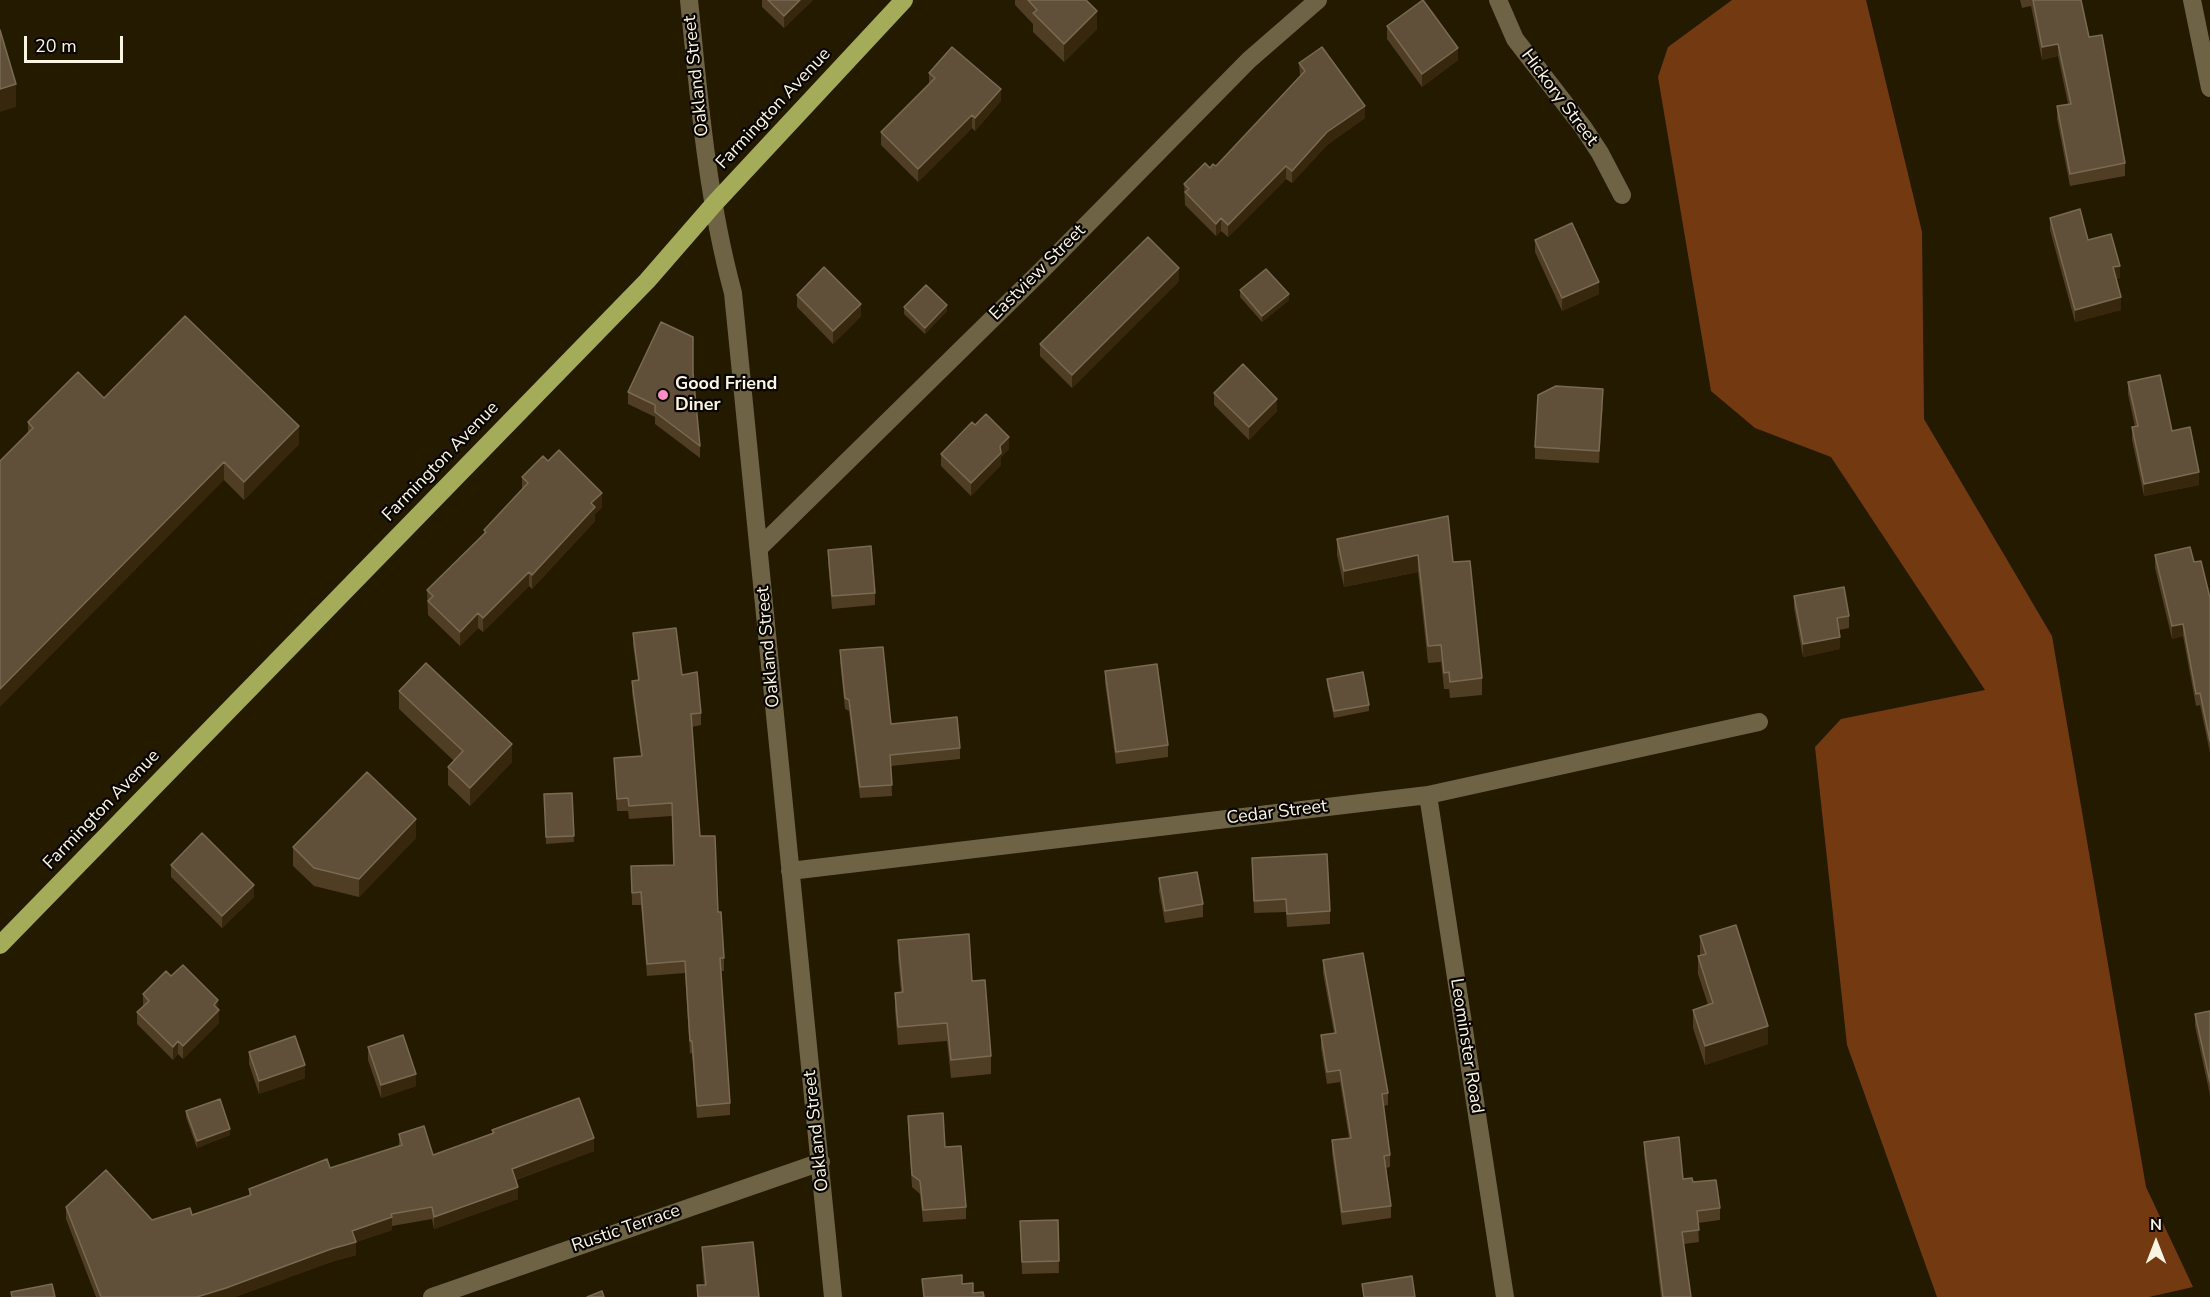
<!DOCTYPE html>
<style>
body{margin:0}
#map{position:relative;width:2210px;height:1297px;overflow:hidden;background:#231a00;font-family:"Nunito Sans",sans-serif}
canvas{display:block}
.north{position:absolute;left:2126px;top:1213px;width:60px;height:60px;-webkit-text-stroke:4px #090600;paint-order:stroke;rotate:0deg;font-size:16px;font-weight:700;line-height:24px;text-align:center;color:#faf4e3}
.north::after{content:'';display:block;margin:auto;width:21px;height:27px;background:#faf4e3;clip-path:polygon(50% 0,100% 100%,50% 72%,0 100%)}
.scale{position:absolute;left:24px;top:36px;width:99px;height:27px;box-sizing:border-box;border:3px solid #faf4e3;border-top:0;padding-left:8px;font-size:18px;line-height:21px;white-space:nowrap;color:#faf4e3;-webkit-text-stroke:4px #090600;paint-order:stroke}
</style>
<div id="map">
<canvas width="2210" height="1297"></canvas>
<div class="north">N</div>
<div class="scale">20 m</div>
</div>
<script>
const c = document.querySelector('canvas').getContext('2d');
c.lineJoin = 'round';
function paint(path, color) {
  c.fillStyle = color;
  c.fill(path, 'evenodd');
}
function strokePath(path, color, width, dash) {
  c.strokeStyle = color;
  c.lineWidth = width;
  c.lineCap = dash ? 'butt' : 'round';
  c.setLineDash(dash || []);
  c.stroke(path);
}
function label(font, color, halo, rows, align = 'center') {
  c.font = font + ' "Nunito Sans",sans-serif';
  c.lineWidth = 4.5;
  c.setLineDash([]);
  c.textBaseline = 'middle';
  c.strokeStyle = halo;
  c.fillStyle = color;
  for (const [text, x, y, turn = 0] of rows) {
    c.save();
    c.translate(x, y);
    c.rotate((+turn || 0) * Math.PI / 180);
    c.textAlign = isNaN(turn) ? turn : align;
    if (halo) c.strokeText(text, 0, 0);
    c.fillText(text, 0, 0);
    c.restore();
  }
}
paint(new Path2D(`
 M1732 0H1866L1922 232 1924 419 2052 636 2146 1187 2193 1287 2149 1297H1937L1847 1045 1815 747 1841 719 1985 690 1831 457 1755 428 1711 391 1658 77 1668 47Z`), '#733a12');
strokePath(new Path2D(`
 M689 0C699 98 707 197 733 293L833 1297
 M1498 0 1515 39 1583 127 1600 153 1622 195
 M2192 0 2210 88
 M760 547 1041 271 1249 60 1318 0
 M1428 795 1505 1297
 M790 871 1428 795 1759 722
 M432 1297 821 1162`), '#6e6445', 18);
strokePath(new Path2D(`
 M0 945 647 281 714 204 904 0`), '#a5ac59', 18);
paint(new Path2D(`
 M762 0H813L784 28 762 7Z
 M1015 0H1086L1097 29 1064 62 1033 32V24L1015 5Z
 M2020 0H2081L2089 37 2125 163V176L2070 186 2057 119V106L2068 104 2058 56 2042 60 2031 6 2022 8Z
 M1387 26 1458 60 1422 87 1387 39Z
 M1299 63 1365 118 1327 145 1292 183 1286 179 1228 237 1221 231 1216 236 1185 205 1184 184 1210 168 1216 166 1300 76Z
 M929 73 1001 101 975 131 972 128 918 182 881 145V132L929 85Z
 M2050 218 2120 278 2116 279 2121 310 2075 322 2050 230Z
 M1535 240 1599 294 1562 311 1535 252Z
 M1179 281 1072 388 1040 356V344Z
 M1240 290 1289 300 1262 322 1240 297Z
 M797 295 861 316 833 344 797 307Z
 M904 307 947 311 925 334 904 314Z
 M693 375 700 446V458L655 424V417L628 404V392Z
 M2128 382 2199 485 2144 496 2132 440V427H2135L2128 394Z
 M1214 393 1277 411 1249 440 1214 405Z
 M104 398 299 444 244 500 224 480 28 433V422Z
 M1603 401 1599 463 1535 459V447Z
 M975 425 1009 449 1001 457V465L971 496 941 466V454Z
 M548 461 602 507 595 514V521L532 589 529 586 483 632 478 628 460 646 428 615 427 590 484 534V530L522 489V477Z
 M1337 539 1453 562 1482 678V695L1450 698 1449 689H1444L1441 662 1428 663 1418 572 1344 587 1337 555Z
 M828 550 875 593V605L832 609 828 562Z
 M2155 555 2194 562 2210 598V753L2200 705 2196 706 2183 636 2172 639 2155 568Z
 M1794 596 1849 616V628L1839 630 1840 649 1803 657 1794 608Z
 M633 633 682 675 701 713V725L692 727 700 836 718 912 724 958V971H721L730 1103V1115L697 1118 692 1053 690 1054 685 973 647 976 641 905H632L631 866 673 865 672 816 629 819 628 811H617L614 758 641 756 632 693V681L638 680 633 645Z
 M840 650 891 724 960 748V759L891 766 892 796 860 798 849 711 845 709 840 662Z
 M1105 671 1168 745V757L1116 764 1105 683Z
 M1327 679 1369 705V711L1334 718 1327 685Z
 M399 691 512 762 470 806 448 785V767L454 761 399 709Z
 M572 793 574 842 546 844 544 794Z
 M416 838 359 897 314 886 293 866V847Z
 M1252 858 1330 911V924L1287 927 1286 912 1254 913Z
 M171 865 254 897 222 928 171 877Z
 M1159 878 1203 904V917L1165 923 1159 891Z
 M1700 936 1768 1044 1705 1065 1693 1028V1010L1708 1005 1698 974V956H1700Z
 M898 940 972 981 991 1056V1074L951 1078 947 1041 898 1045 895 1011V993L901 992 898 958Z
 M1323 960 1388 1093V1105L1384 1106 1390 1155V1167L1386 1168 1391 1206V1218L1342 1225 1332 1153V1140L1349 1138 1340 1082 1327 1084 1321 1048V1035L1334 1033 1323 973Z
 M143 994 218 1009 219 1023 183 1059 178 1054 173 1060 137 1024V1012L143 1007Z
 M2210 1011V1095L2195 1026V1014Z
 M368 1047 416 1086 381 1098 368 1060Z
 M249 1052 305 1078 259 1094 249 1064Z
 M186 1111 230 1135 197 1148 186 1117Z
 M908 1116 945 1147 966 1207V1219L923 1222 920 1194 912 1187 908 1128Z
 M492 1130 594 1151 516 1180 518 1199 434 1229 432 1219 392 1226V1230L356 1242V1255L331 1262 235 1297H96L66 1219V1207L152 1220 192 1215 249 1195V1189L330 1168 399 1146V1134L433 1155 492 1133Z
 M1644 1142 1683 1179 1693 1182 1720 1208V1220L1698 1223 1699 1242 1684 1244 1691 1297H1661L1644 1154Z
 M1058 1220 1059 1273 1022 1274 1020 1221Z
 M702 1247 759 1297H697V1285H704L702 1259Z`), '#4f3d24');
paint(new Path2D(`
 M800 0H813L784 28V16Z
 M1097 11V29L1064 62V44Z
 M2058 44V56L2042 60V47Z
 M1458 48V60L1422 87V74Z
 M16 84V107L0 112V89Z
 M1001 89V101L975 131V118Z
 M1365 106V118L1327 145 1292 183V171L1327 132Z
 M972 115V128L918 182V169Z
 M1286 166V179L1228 237V225Z
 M1221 218V231L1216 236V224Z
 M2120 266V278L2113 280V267Z
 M1179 268V281L1072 388V375Z
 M1599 282V294L1562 311V298Z
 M1289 294V300L1262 322V316Z
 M2121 297V310L2075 322V310Z
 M861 304V316L833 344V331Z
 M947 305V311L925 334V328Z
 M1603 389V401L1599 463V451Z
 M1277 399V411L1249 440V427Z
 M299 426V444L244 500V482Z
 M1009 437V449L1001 457V465L971 496V483L1000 446Z
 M224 462V480L0 707V689Z
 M2199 472V485L2144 496V484Z
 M602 493V507L595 514V521L532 589V575L591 503Z
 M1418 555V572L1344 587V571Z
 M529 572V586L483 632V618Z
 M478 613V628L460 646V632Z
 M2183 624V636L2172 639V626Z
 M1840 637V649L1803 657V644Z
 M512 744V762L470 806V788Z
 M416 819V838L359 897V879Z
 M254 885V897L222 928V916Z
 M218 1000 219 1023 183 1059V1046Z
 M1768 1026V1044L1705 1065V1046Z
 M178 1041V1054L173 1060V1047Z
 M305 1065V1078L259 1094V1081Z
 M416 1074V1086L381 1098V1085Z
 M230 1129V1135L197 1148V1141Z
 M594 1138V1151L512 1181V1169Z
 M518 1187V1199L434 1229V1217Z
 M392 1217V1230L352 1243V1231Z
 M356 1242V1255L331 1262 235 1297H197L331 1249Z`), '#36270d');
const building = new Path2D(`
 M768 0H800L784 16Z
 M1028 0H1086L1097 11 1064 44 1033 13 1037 10Z
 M1423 0 1458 48 1422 74 1387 26Z
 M2033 0H2081L2089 37 2102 35 2125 163 2070 174 2057 106 2071 104 2058 44 2042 47Z
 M0 30 16 84 0 89Z
 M952 47 1001 89 975 118 972 115 918 169 881 132 935 78 929 73Z
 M1322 47 1365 106 1327 132 1292 171 1286 166 1228 225 1221 218 1216 224 1185 192 1189 189 1184 184 1205 163 1210 168 1213 164 1216 166 1305 71 1299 63Z
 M2080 209 2088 240 2111 234 2120 266 2113 267 2121 297 2075 310 2050 218Z
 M1572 223 1599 282 1562 298 1535 240Z
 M1148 237 1179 268 1072 375 1040 344Z
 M824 267 861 304 833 331 797 295Z
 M1266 269 1289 294 1262 316 1240 290Z
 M926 285 947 305 925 328 904 307Z
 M185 316 299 426 244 482 224 462 0 689V461L33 428 28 422 78 372 104 398Z
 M661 322 693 337V373L700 446 655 412V405L628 392Z
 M1243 364 1277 399 1249 427 1214 393Z
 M2160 375 2172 431 2190 427 2199 472 2144 484 2132 427 2138 426 2128 382Z
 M1556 386 1603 389 1599 451 1535 447 1538 395Z
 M986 414 1009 437 1000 446 1001 453 971 483 941 454 972 422 975 425Z
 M559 450 602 493 591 503 595 507 532 575 529 572 483 618 478 613 460 632 428 601 433 596 427 590 486 532 484 530 528 483 522 477 543 456 548 461Z
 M1448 516 1453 562 1470 561 1482 678 1450 682 1449 672 1444 673 1441 645 1428 646 1418 555 1344 571 1337 539Z
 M871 546 875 593 832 596 828 550Z
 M2190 547 2194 562 2201 561 2210 598V741L2200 693 2196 694 2183 624 2172 626 2155 555Z
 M1844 587 1849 616 1837 618 1840 637 1803 644 1794 596Z
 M676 628 682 675 697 672 701 713 691 714 700 836H715L718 912H721L724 958H720L730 1103 697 1106 692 1041H690L685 961 647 964 641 892 632 893 631 866 674 865 672 803 629 806 628 798 617 799 614 758 642 756 632 681 639 680 633 633Z
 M883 647 891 724 957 717 960 748 890 755 892 785 860 787 849 700 845 698 840 650Z
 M426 663 512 744 470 788 448 767 463 751 399 691Z
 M1157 664 1168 745 1116 752 1105 671Z
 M1363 672 1369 705 1334 711 1327 679Z
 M367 772 416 819 359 879 314 868 293 847Z
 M572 793 574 836 546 837 544 794Z
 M202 833 254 885 222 916 171 865Z
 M1327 854 1330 911 1287 914 1286 899 1254 901 1252 858Z
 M1197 872 1203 904 1165 911 1159 878Z
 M1736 925 1768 1026 1705 1046 1693 1010 1713 1003 1698 956 1706 954 1700 936Z
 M969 934 972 981 985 980 991 1056 951 1060 947 1023 898 1027 895 993 903 992 898 940Z
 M1363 953 1388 1093 1382 1094 1390 1155 1384 1156 1391 1206 1342 1212 1332 1140 1351 1138 1340 1070 1327 1072 1321 1035 1336 1033 1323 960Z
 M183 965 218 1000 214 1005 219 1010 183 1046 178 1041 173 1047 137 1012 149 1001 143 994 166 971 171 976Z
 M2210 1011V1082L2195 1014Z
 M403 1035 416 1074 381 1085 368 1047Z
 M295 1036 305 1065 259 1081 249 1052Z
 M579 1098 594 1138 512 1169 518 1187 434 1217 432 1207 391 1214 392 1217 352 1231 356 1242 331 1249 226 1288 197 1297H101L66 1207 106 1170 152 1220 190 1208 192 1215 251 1195 249 1189 327 1159 330 1168 402 1145 399 1134 424 1126 433 1155 494 1133 492 1130Z
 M220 1099 230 1129 197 1141 186 1111Z
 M943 1113 945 1147 961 1146 966 1207 923 1210 920 1181 912 1175 908 1116Z
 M1679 1137 1683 1179 1692 1178 1693 1182 1716 1180 1720 1208 1697 1211 1699 1230 1682 1232 1691 1297H1663L1644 1142Z
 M1058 1220 1059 1261 1022 1262 1020 1221Z
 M753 1242 759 1297H698L697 1285H706L702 1247Z
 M962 1275V1284L973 1283V1293L983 1292 984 1297H924L922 1279Z
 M1412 1276 1415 1297H1364L1362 1284Z
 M52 1284 55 1297H12L11 1292Z
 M602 1291 604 1297H587Z`);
paint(building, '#615039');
strokePath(building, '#796a54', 1.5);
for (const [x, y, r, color] of [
 [663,395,6,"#fb8fc5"]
]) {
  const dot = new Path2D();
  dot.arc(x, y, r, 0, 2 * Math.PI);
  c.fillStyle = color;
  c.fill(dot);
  strokePath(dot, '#090600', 2);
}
label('18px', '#faf4e3', '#090600', [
 ["Oakland Street",697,76,-96],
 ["Hickory Street",1559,98,53],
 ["Farmington Avenue",774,109,-47],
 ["Eastview Street",1038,273,-45],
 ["Farmington Avenue",441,462,-46],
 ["Oakland Street",769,647,-95],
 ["Farmington Avenue",102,810,-46],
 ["Cedar Street",1277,813,-7],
 ["Leominster Road",1466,1046,81],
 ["Oakland Street",817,1131,-96],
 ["Rustic Terrace",626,1229,-19]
]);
label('bold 18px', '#faf4e3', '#090600', [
 ["Good Friend",675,385],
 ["Diner",675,406]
], 'left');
</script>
